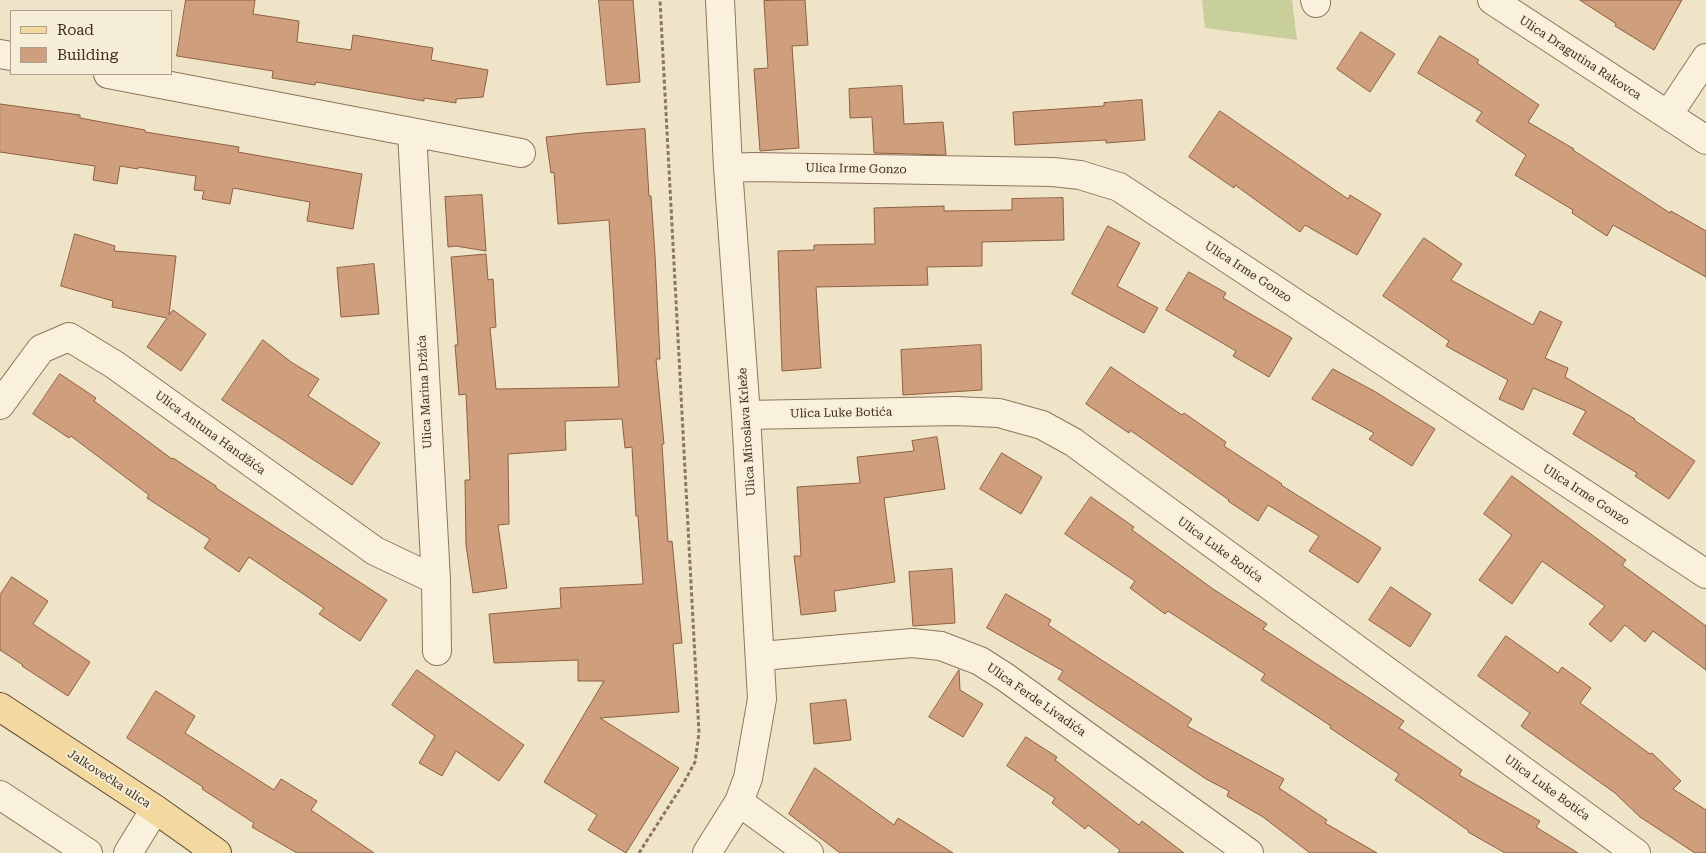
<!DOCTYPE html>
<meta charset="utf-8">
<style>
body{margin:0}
#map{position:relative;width:1706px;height:853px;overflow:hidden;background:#f0e4c8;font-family:"Roboto Serif",serif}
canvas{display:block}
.legend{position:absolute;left:10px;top:10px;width:162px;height:65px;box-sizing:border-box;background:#f7eed8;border:1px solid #ada18e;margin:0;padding:6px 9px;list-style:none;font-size:15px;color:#3d2e20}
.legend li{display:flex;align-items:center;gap:10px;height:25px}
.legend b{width:25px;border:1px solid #ada18e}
</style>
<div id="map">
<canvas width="1706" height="853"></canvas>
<ul class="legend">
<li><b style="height:6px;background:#f3d9a0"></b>Road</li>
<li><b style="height:14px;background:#cf9f7d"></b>Building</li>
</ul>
</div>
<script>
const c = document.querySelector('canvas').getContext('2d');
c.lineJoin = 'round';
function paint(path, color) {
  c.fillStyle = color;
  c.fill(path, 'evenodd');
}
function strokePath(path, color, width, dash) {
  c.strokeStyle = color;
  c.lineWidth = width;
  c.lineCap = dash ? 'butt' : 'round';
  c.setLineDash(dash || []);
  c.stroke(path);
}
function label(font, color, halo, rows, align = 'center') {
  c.font = font + ' "Roboto Serif",serif';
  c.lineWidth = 4;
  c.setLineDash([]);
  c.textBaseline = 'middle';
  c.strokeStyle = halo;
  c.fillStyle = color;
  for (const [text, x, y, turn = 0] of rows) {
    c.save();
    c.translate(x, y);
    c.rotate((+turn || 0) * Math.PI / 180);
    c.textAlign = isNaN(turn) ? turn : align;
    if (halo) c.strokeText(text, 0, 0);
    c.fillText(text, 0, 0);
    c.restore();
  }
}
paint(new Path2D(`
 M1202 0H1292L1297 40 1205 28Z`), '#c9cf9b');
const building = new Path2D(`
 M186 0H255L253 14 299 21 297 42 351 50 353 35 433 48 431 60 488 70 483 97 456 99V103L424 98V101L316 82 315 85 272 78 273 71 177 56Z
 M599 0H633L640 82 607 85Z
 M785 0H805L808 45 792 46 799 148 760 151 754 69 768 68 764 1Z
 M1580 0H1682L1654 50 1615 26 1616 24Z
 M1361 32 1395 54 1370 92 1337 69Z
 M1440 36 1479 60 1477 63 1539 105 1528 122 1574 149 1573 150 1670 213 1671 211 1706 231V277L1613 225 1607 236 1572 213 1573 210 1515 175 1526 155 1476 121 1482 112 1418 73Z
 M902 86 904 124 943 122 946 155 874 153 872 117 850 118 849 89Z
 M1142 100 1145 140 1106 143V140L1015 145 1013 112 1104 106V103Z
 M0 104 80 115V118L145 130V132L239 147 238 152 362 174 353 229 307 221 310 202 233 188 230 204 202 199 204 191 194 190 196 176 138 167V169L120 166 117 184 93 180 95 166 0 152Z
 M1220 111 1348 199 1350 195 1381 214 1357 255 1305 225 1300 232 1235 185 1234 188 1189 157Z
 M645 129 649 196H651L655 255 660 359H656L664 444H662L668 542 672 541 682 643 673 644 679 712 600 718 679 768 626 853 588 830 597 815 544 782 604 681H578V660L494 663 489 614 561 608 560 588 643 584 638 516H636L632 447 625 448 622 419 565 421 566 450 508 454 509 524 498 525 507 588 473 593 466 545 465 480H470L466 394 459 395 455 345H458L451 257 486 254 488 280 493 279 496 327 490 328 496 389 619 387 609 220 558 224 554 172 551 173 546 137 583 133Z
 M482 195 486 251 456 246 448 247 445 197Z
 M1063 198 1064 240 982 242V266L927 267 928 285 816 287 821 368 782 371 778 251 814 250V245L875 244 874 208 944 206V211L1012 210V199Z
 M1108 226 1140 243 1117 286 1158 308 1144 333 1072 294Z
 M75 234 115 246 114 251 176 256 169 315 173 310 206 334 181 371 147 347 167 318 112 307 113 301 61 286Z
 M1424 238 1462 264 1451 280 1533 325 1540 311 1562 322 1545 358 1568 368 1565 377 1635 419 1634 420 1695 461 1669 499 1635 476 1637 473 1573 434 1586 411 1533 388 1523 410 1499 399 1508 380 1446 346 1449 341 1383 296Z
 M374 264 379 314 341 317 337 268Z
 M1189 272 1226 293 1223 298 1292 338 1269 377 1233 356 1236 351 1166 310Z
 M263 340 291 362 319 379 308 396 380 443 352 485 222 400Z
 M981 345 982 390 903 395 901 350Z
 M1111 367 1182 415 1184 413 1226 442 1224 446 1282 484 1281 485 1381 548 1358 583 1309 551 1319 536 1268 505 1258 521 1228 501 1229 500 1130 430 1129 433 1086 404Z
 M1333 369 1374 391 1435 429 1412 466 1369 439 1374 433 1312 399Z
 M60 374 96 398 94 401 172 459 173 458 216 486V488L387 600 360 641 319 614 324 608 249 557 239 572 204 548 210 539 147 498 149 495 71 436 69 438 33 414Z
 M937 437 945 489 884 498 895 582 834 591 836 611 801 615 794 556H801L797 487 860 483 857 457 914 451 912 441Z
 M1002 453 1042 477 1021 514 980 489Z
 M1512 476 1626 560 1622 565 1706 626V670L1653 631 1645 642 1625 625 1611 642 1589 624 1605 606 1542 561 1512 604 1479 580 1512 535 1484 514Z
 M1091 497 1134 527 1132 530 1213 589 1267 624 1263 629 1404 721 1399 728 1462 770 1459 775 1540 821 1536 827 1578 853H1505L1468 832 1469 831 1395 780 1399 774 1330 728 1331 726 1261 680 1265 674 1168 611 1165 614 1130 588 1135 581 1065 534Z
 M952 569 955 623 913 626 909 572Z
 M12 577 48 601 33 624 90 662 68 696 22 666 23 665 0 650V595Z
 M1391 587 1431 614 1410 647 1369 620Z
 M1006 594 1051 620 1048 625 1192 719 1187 726 1284 779 1279 788 1327 820 1325 823 1377 853H1310L1263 817 1227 796 1229 791 1206 779 1058 679 1063 671 987 628Z
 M1506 636 1558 673 1562 667 1591 688 1580 703 1650 754 1652 753 1681 781 1673 789 1706 810V853H1695L1640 817 1615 793 1521 726 1530 713 1478 676Z
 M417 670 524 745 499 781 456 751 442 776 419 763 435 736 392 705Z
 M959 670 960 690 983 704 963 737 929 717Z
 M156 691 195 716 185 733 274 790 281 779 317 801 311 810 374 853H297L252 827 254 823 202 789 203 787 127 738Z
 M846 700 851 740 814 744 810 704Z
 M1026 737 1057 757 1055 760 1139 825 1142 821 1184 853H1118L1120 850 1088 825 1085 829 1052 803 1055 798 1007 766Z
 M815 768 894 825 898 818 953 853H840L789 814Z`);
paint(building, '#cf9f7d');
strokePath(building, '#8d5f41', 1);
const minor = new Path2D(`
 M1315 0 1316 3
 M1492 0 1706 140
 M0 54 11 56
 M108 74 521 153
 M1668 115 1706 58
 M412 132 436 580 437 651
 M728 168 753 167 1053 172 1080 175 1119 187 1706 574
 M0 405 41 349 69 337 115 365 375 551 436 580
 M746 415 956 411 999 413 1042 425 1073 442 1636 853
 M761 656 912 643 941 646 980 661 1005 677 1249 853
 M0 795 88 853
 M739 802 809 853
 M128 853 155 809
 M707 853 739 802 748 778 762 699 746 415 728 168 720 0`);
const major = new Path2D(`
 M0 707 155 809 217 853`);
strokePath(minor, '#8d765c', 30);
strokePath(major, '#5b4430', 30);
strokePath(new Path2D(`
 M639 853 683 784 695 762 699 733 660 0`), '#8d765c', 3, [4, 2.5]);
strokePath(minor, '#faf1dc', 28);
strokePath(major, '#f3d9a0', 28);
label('12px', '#3d2e20', '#f7eed8', [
 ["Ulica Dragutina Rakovca",1580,58,33],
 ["Ulica Irme Gonzo",856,169,1],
 ["Ulica Irme Gonzo",1248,272,33],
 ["Ulica Marina Držića",425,392,-93],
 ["Ulica Luke Botića",841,413,-1],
 ["Ulica Miroslava Krleže",747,432,-94],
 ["Ulica Antuna Handžića",210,433,36],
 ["Ulica Irme Gonzo",1586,495,33],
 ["Ulica Luke Botića",1220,550,36],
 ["Ulica Ferde Livadića",1036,700,35],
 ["Jalkovečka ulica",109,779,33],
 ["Ulica Luke Botića",1547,788,36]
]);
</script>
